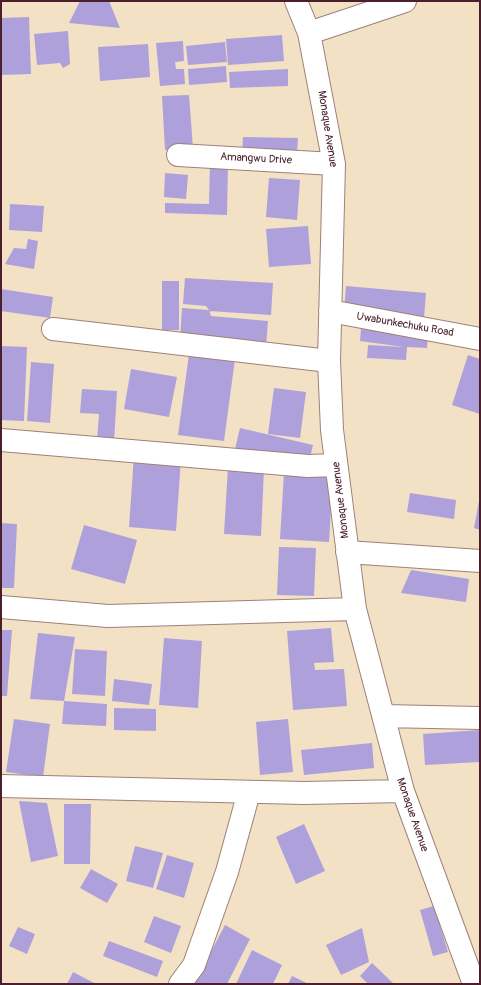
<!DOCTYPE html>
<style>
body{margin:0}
#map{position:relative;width:481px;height:985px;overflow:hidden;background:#f2e1c4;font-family:Pangolin,sans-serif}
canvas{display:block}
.frame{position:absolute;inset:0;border:2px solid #4a1f2b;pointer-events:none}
</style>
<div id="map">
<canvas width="481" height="985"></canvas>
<div class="frame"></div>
</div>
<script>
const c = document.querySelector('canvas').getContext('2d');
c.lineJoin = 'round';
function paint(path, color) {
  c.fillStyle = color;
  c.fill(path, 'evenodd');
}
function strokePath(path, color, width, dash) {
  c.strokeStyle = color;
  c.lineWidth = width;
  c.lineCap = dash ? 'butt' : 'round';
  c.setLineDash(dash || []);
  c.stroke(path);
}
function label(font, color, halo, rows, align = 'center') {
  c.font = font + ' Pangolin,sans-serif';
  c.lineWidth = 3;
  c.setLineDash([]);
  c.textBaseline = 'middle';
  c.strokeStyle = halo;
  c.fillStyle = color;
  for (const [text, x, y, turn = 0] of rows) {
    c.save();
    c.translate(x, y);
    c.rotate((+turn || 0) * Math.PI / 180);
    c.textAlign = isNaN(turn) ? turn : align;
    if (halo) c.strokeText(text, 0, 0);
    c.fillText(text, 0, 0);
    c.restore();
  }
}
paint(new Path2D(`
 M80 1H109L120 28 69 23Z
 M29 17 31 74 1 75V18Z
 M68 31 70 64 63 68 60 63 37 65 34 34Z
 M282 35 284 61 228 65 226 39Z
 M183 41 184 61 175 62 176 69H184L185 84 160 86 156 43Z
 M225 42 227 62 188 65 186 46Z
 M148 44 150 77 100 81 98 47Z
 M226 66 227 82 189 85 188 69Z
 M288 69V86L230 88 229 72Z
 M189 95 193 148 165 150 162 96Z
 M243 137 298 138 297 154 242 153Z
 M210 162 228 163 227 215 165 213V203L209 204Z
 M165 173 188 175 186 199 164 197Z
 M269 178 300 180 297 220 266 217Z
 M10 204 44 206 42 232 9 230Z
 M308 226 311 264 269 267 266 229Z
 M28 239 38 241 34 269 5 264 14 248 26 249Z
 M185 278 273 283 271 315 209 311V310L211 316 268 321 266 347 180 340 182 308 209 310 206 306 183 304Z
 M162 281H179V330H162Z
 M346 286 426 293 424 318 344 311Z
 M1 289 53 297 50 318 1 311Z
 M361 329 428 336 427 348 407 347 406 360 367 358 368 345 404 347 360 341Z
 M1 346 27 347 24 421 1 420Z
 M189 354 235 359 224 441 178 435Z
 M468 355 480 359V414L452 405Z
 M31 362 54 364 50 423 27 421Z
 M131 369 177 377 169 417 124 409Z
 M274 388 306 392 300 438 268 434Z
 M82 389 117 391 114 442 97 441 99 414 80 413Z
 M240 428 313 445 308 466 235 449Z
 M134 455 181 458 176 531 129 527Z
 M228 466 264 469 261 536 224 534Z
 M284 472 333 475 329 542 280 539Z
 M410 493 456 500 454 519 407 512Z
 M479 501H480V530L474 528Z
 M1 523 17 524 14 588H1Z
 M84 525 137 540 125 584 71 569Z
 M279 547 316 548 314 596 277 595Z
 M411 570 469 579 466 602 401 593Z
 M331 628 334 662 314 663 315 670 344 669 347 706 293 710 287 631Z
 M1 630H12L7 696H1Z
 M38 633 75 637 64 701 107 704 106 726 62 724 64 701 30 699Z
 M164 638 202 641 198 708 159 705Z
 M75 649 107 651 105 696 72 694Z
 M114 679 152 684 149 705 112 701Z
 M114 708 156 709V731L114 730Z
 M14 719 50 724 43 777 6 772Z
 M288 719 293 772 260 775 256 722Z
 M480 730V762L425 765 423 734Z
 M372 743 374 768 304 775 301 750Z
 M19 801 47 803 58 856 31 862Z
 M64 804H91L90 864H64Z
 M304 824 325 871 296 884 276 837Z
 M135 846 163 853 153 888 126 881Z
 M167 855 194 863 184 898 156 889Z
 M91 869 118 884 107 903 80 888Z
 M434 906 448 952 433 956 420 910Z
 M154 916 181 926 171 953 144 942Z
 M225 925 250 939 227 984H194Z
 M18 927 35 934 27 954 9 946Z
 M362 928 369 962 341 975 326 945Z
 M109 941 163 961 157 977 103 956Z
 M252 950 282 965 273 984H236Z
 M372 963 394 984H368L360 976Z
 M73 972 96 984H67Z
 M292 976 309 984H288Z`), '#aea1db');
const minor = new Path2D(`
 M296 1 309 33 334 164 329 361 332 430 355 609 403 791 474 984
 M309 33 405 1
 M178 155 334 164
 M330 311 480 339
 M53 329 329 361
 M1 440 308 466 336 465
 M347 552 480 561
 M1 607 108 616 355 609
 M383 716 480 718
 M1 786 304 793 403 791
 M180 984 194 965 227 872 249 792`);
strokePath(minor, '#9e8078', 24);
strokePath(minor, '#fff', 22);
label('11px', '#4a1f2b', '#fff', [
 ["Monaque Avenue",327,129,81],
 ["Amangwu Drive",256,159,3],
 ["Uwabunkechuku Road",405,325,10],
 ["Monaque Avenue",341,500,-97],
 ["Monaque Avenue",412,815,71]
]);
</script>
